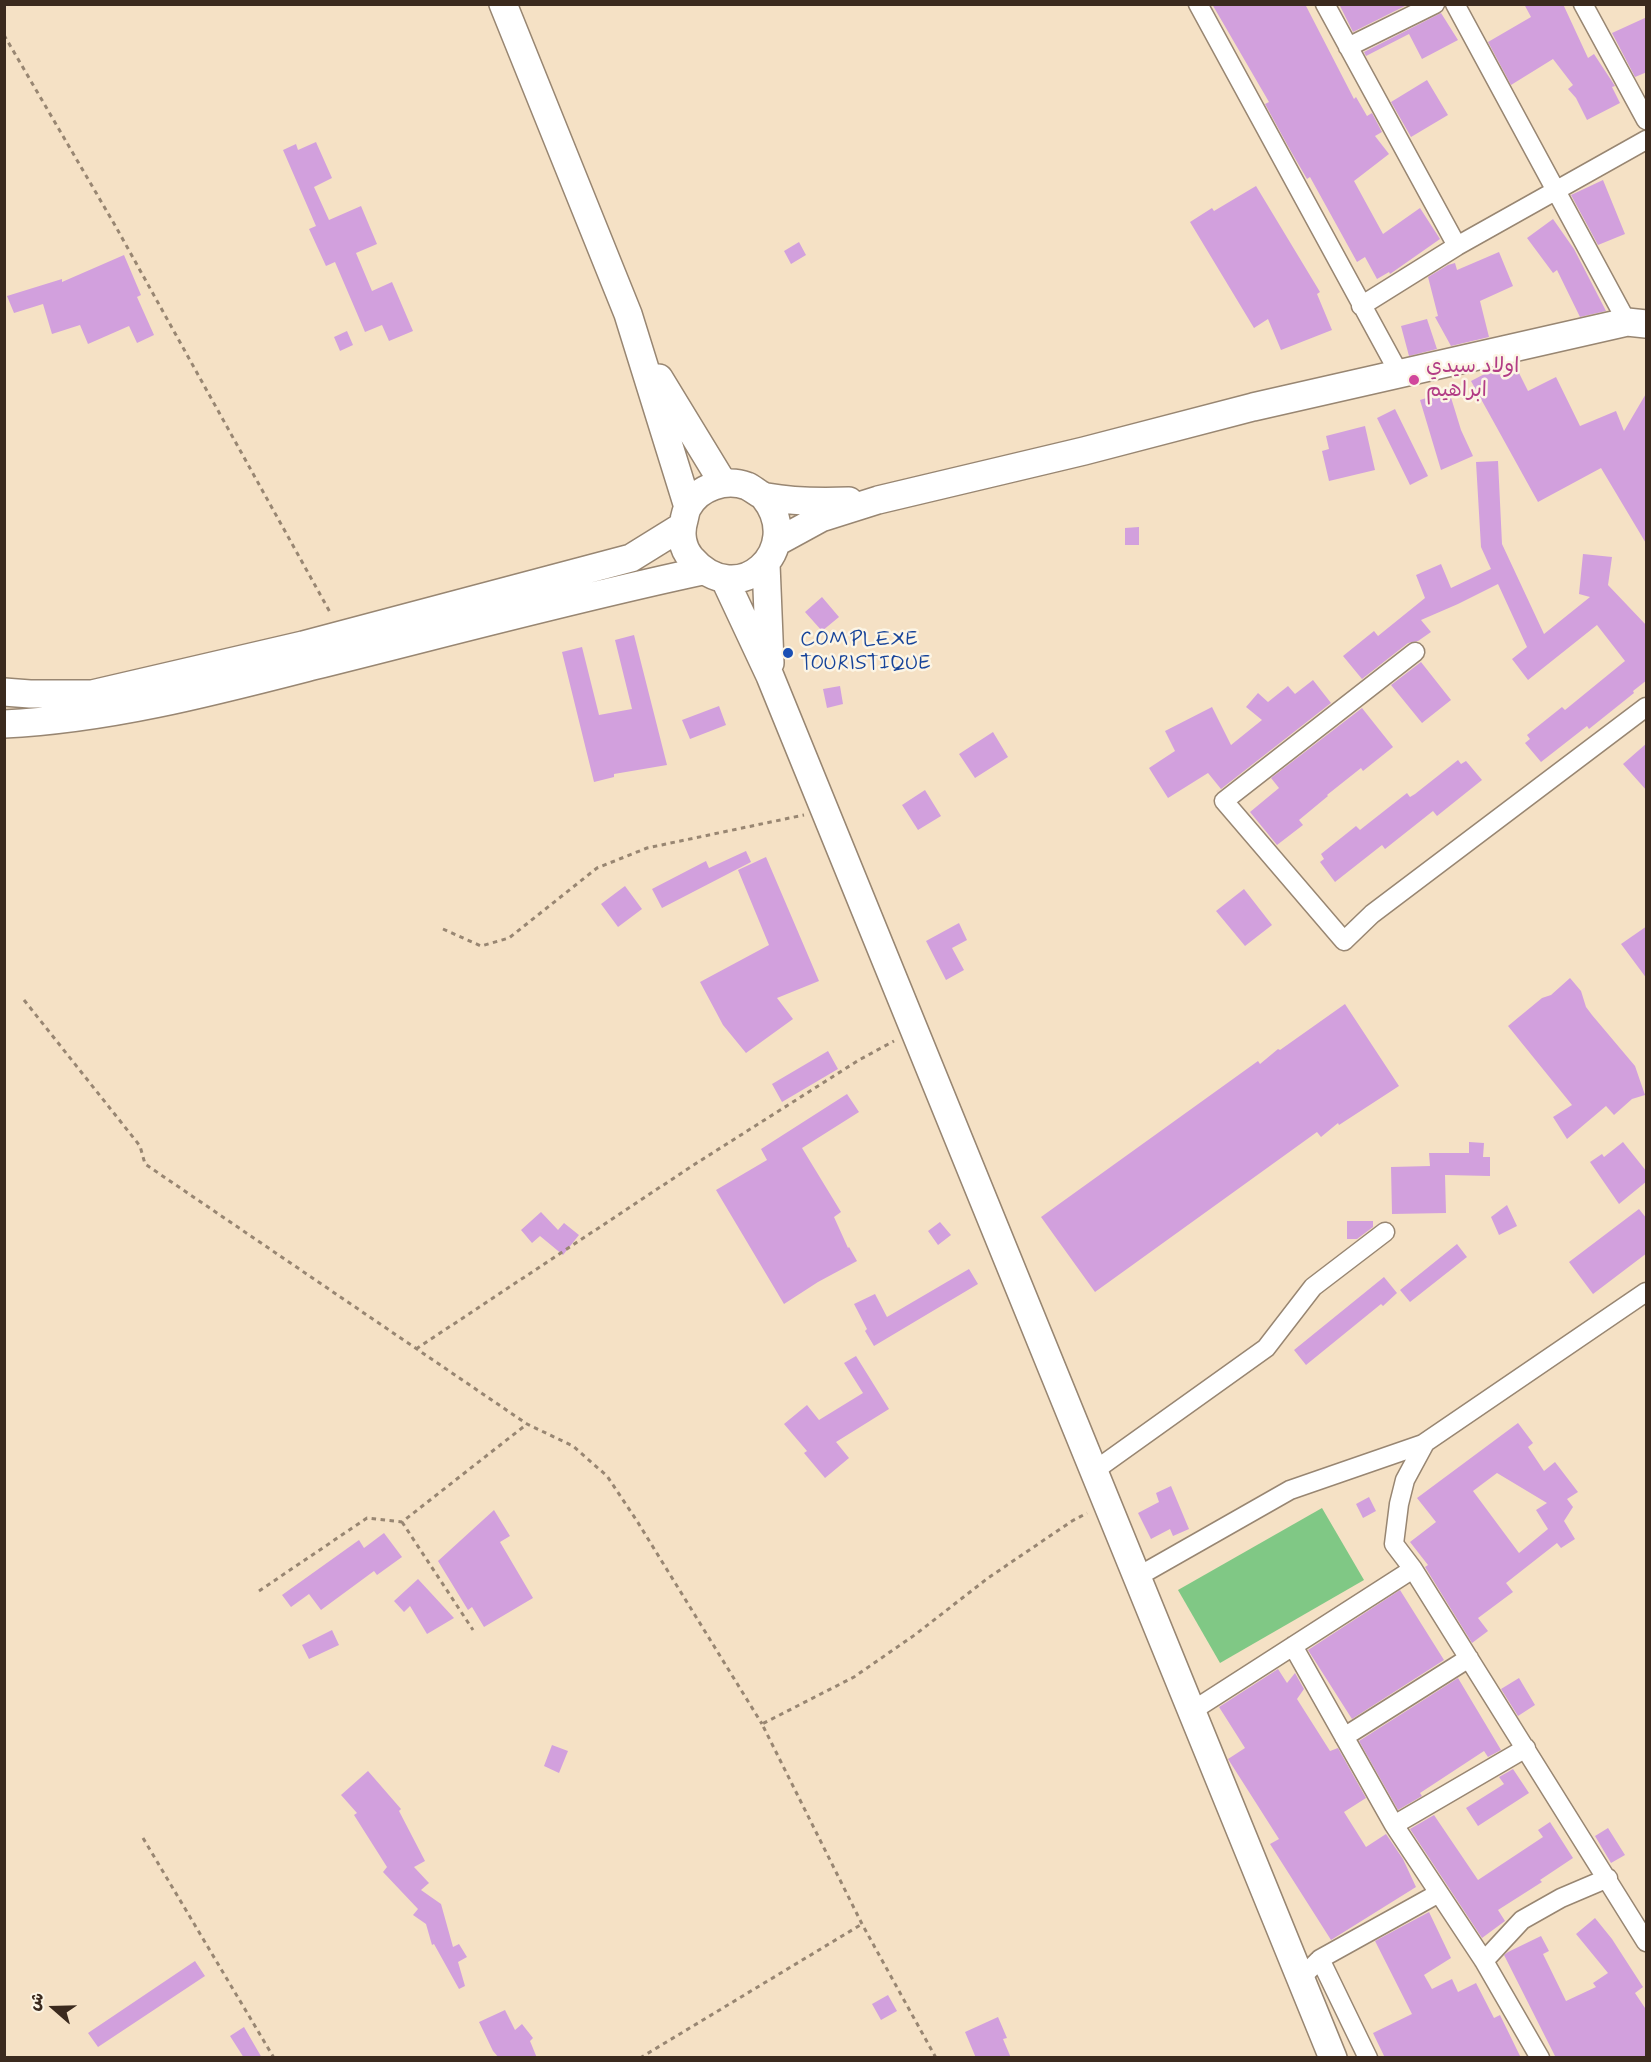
<!DOCTYPE html>
<meta charset="utf-8">
<style>
body{margin:0}
#map{position:relative;width:1651px;height:2062px;overflow:hidden;background:#f5e1c5;font-family:Mynerve,"Playpen Sans Arabic",sans-serif}
canvas{display:block}
.frame{position:absolute;inset:0;border:6px solid #3b2a1e;pointer-events:none}
.north{position:absolute;left:24px;top:1978px;width:60px;height:60px;-webkit-text-stroke:4px #fcf5e5;paint-order:stroke;rotate:290deg;font-size:16px;font-weight:700;line-height:24px;text-align:center;color:#3b2a1e}
.north::after{content:'';display:block;margin:auto;width:21px;height:27px;background:#3b2a1e;clip-path:polygon(50% 0,100% 100%,50% 72%,0 100%)}
</style>
<div id="map">
<canvas width="1651" height="2062"></canvas>
<div class="frame"></div>
<div class="north">ش</div>
</div>
<script>
const c = document.querySelector('canvas').getContext('2d');
c.lineJoin = 'round';
function paint(path, color) {
  c.fillStyle = color;
  c.fill(path, 'evenodd');
}
function strokePath(path, color, width, dash) {
  c.strokeStyle = color;
  c.lineWidth = width;
  c.lineCap = dash ? 'butt' : 'round';
  c.setLineDash(dash || []);
  c.stroke(path);
}
function label(font, color, halo, rows, align = 'center') {
  c.font = font + ' Mynerve,"Playpen Sans Arabic",sans-serif';
  c.lineWidth = 5;
  c.setLineDash([]);
  c.textBaseline = 'middle';
  c.strokeStyle = halo;
  c.fillStyle = color;
  for (const [text, x, y, turn = 0] of rows) {
    c.save();
    c.translate(x, y);
    c.rotate((+turn || 0) * Math.PI / 180);
    c.textAlign = isNaN(turn) ? turn : align;
    if (halo) c.strokeText(text, 0, 0);
    c.fillText(text, 0, 0);
    c.restore();
  }
}
paint(new Path2D(`
 M1322 1508 1364 1580 1220 1663 1178 1590Z`), '#80c885');
paint(new Path2D(`
 M1212 4H1305L1354 99 1356 97 1367 116 1372 113 1382 132 1375 136 1389 154 1354 181 1383 234 1420 208 1440 239 1390 274 1389 272 1377 279 1365 257 1357 262 1310 177 1307 179 1289 148 1265 104 1269 102Z
 M1339 4H1409L1353 32Z
 M1524 4H1563L1588 58 1594 54 1615 86 1612 87 1620 103 1587 120 1576 98 1568 89 1573 85 1553 59 1511 85 1488 42 1531 17Z
 M1441 13 1458 40 1422 59 1409 34 1366 56 1364 52Z
 M1647 17V72L1635 77 1612 33Z
 M1427 80 1448 115 1411 137 1391 102Z
 M316 142 332 178 314 187 329 220 361 206 377 244 356 253 372 291 392 282 413 331 389 341 382 325 365 332 335 262 326 266 309 229 316 226 283 150 296 144 298 150Z
 M1603 180 1625 234 1598 245 1571 195Z
 M1256 186 1320 292 1317 294 1332 330 1281 350 1268 319 1254 328 1190 222 1212 208 1214 211Z
 M1553 219 1574 249 1606 311 1580 317 1557 270 1553 273 1527 238Z
 M799 242 806 255 791 264 784 251Z
 M1499 252 1513 286 1480 301 1489 337 1451 346 1435 317 1438 316 1428 277 1448 265 1455 263 1457 270Z
 M124 255 141 295 137 297 154 335 137 343 129 326 88 344 80 325 52 334 43 304 14 313 7 296 62 279V282Z
 M1427 319 1437 349 1409 356 1401 326Z
 M347 331 353 345 340 351 334 337Z
 M1496 368 1501 377 1517 369 1528 391 1556 377 1580 426 1616 411 1624 431 1647 392V545L1601 468 1538 502 1471 381Z
 M1449 391 1461 430 1473 456 1441 470 1420 400Z
 M1395 409 1428 476 1410 485 1377 418Z
 M1365 426 1375 470 1329 481 1322 451 1329 449 1326 436Z
 M1498 461 1502 544 1544 634 1590 597 1579 594 1583 554 1612 557 1608 585 1647 626V680L1633 691 1634 693 1589 729 1587 726 1541 762 1525 743 1530 739 1527 735 1562 707 1565 710 1625 661 1597 625 1528 680 1512 659 1527 647 1498 584 1458 604 1421 620 1431 632 1418 641 1408 643 1362 679 1343 656 1374 631 1378 636 1425 598 1416 575 1441 564 1451 588 1491 569 1481 547 1476 462Z
 M1139 527V545H1125V528Z
 M822 597 839 617 822 631 805 612Z
 M634 635 667 765 614 774V777L594 782 562 652 582 647 599 715 632 709 615 640Z
 M1421 662 1451 700 1422 723 1391 685Z
 M1313 680 1331 703 1221 789 1208 773 1168 798 1149 768 1175 751 1165 731 1212 707 1231 745 1262 720 1246 707 1258 693 1268 702 1288 686 1295 694Z
 M840 686 843 704 827 708 823 689Z
 M719 706 726 725 690 739 682 720Z
 M1362 708 1393 747 1363 771 1361 768 1327 795 1328 796 1299 820 1303 825 1277 845 1250 812 1279 788 1271 778Z
 M993 732 1008 757 975 778 959 754Z
 M1647 743V791L1623 764Z
 M1458 760 1461 764 1466 761 1482 780 1437 816 1433 811 1385 849 1382 845 1335 882 1320 862 1324 859 1321 854 1356 826 1360 830 1365 826 1407 793 1410 797 1415 794Z
 M925 790 941 816 918 830 902 805Z
 M746 851 751 862 662 908 652 889 706 861 709 868Z
 M766 857 819 981 777 998 793 1019 746 1053 723 1025 700 982 769 945 738 870Z
 M625 886 642 909 618 927 601 904Z
 M1244 889 1272 925 1245 946 1216 911Z
 M959 923 967 940 952 948 964 970 946 980 926 941Z
 M1647 926V979L1621 944Z
 M1570 978 1581 991 1586 1007 1592 1015 1635 1066 1645 1095 1632 1099 1614 1115 1606 1106 1567 1139 1553 1117 1572 1105 1508 1026 1542 998 1551 995Z
 M1345 1004 1399 1086 1339 1125 1338 1123 1321 1137 1317 1132 1095 1292 1041 1217 1258 1061 1260 1064 1278 1049 1280 1050Z
 M828 1051 838 1069 782 1102 772 1084Z
 M847 1094 859 1112 802 1148 841 1212 834 1217 848 1248 849 1247 857 1261 818 1282 784 1304 716 1190 767 1160 761 1149Z
 M1469 1142 1484 1143 1483 1157H1490V1176L1445 1175 1446 1213 1392 1214 1391 1167 1430 1166 1429 1153H1469Z
 M1623 1142 1647 1172V1181L1619 1204 1590 1162 1602 1154 1604 1157Z
 M1507 1205 1517 1226 1499 1235 1491 1217Z
 M1639 1209 1647 1219V1253L1593 1294 1569 1262Z
 M541 1212 558 1230 564 1223 579 1235 563 1255 540 1236 532 1243 521 1230Z
 M1347 1221H1373V1227L1357 1239H1347Z
 M940 1222 951 1235 938 1245 928 1231Z
 M1457 1244 1467 1257 1410 1302 1400 1290Z
 M969 1269 978 1284 874 1346 865 1331 867 1329 854 1304 875 1294 887 1317Z
 M1384 1277 1397 1293 1383 1306 1381 1304 1306 1365 1294 1350Z
 M856 1356 889 1409 836 1442 849 1458 825 1478 804 1453 807 1451 784 1424 807 1405 819 1420 863 1393 844 1363Z
 M1518 1423 1533 1443 1528 1447 1544 1471 1555 1462 1578 1492 1567 1499 1573 1507 1564 1521 1575 1539 1561 1548 1557 1543 1506 1583 1513 1592 1478 1618 1488 1631 1472 1643 1425 1567 1428 1565 1410 1542 1436 1522 1417 1498ZM1497 1473 1547 1503 1536 1510 1548 1529 1519 1553 1473 1491Z
 M1171 1486 1189 1529 1173 1536 1170 1529 1151 1539 1138 1513 1159 1502 1156 1493Z
 M1369 1497 1376 1511 1363 1518 1356 1504Z
 M494 1510 510 1536 500 1542 533 1598 484 1627 472 1607 468 1610 438 1561Z
 M384 1533 402 1557 377 1575 374 1571 321 1610 309 1594 291 1607 282 1595 359 1540 364 1548Z
 M418 1579 454 1618 427 1634 410 1606 404 1612 394 1601Z
 M1400 1590 1444 1660 1352 1719 1308 1650Z
 M332 1630 339 1645 309 1659 302 1645Z
 M1278 1669 1287 1683 1295 1673 1304 1689 1297 1699 1330 1751 1338 1748 1366 1798 1344 1812 1366 1847 1386 1834 1403 1859 1416 1887 1331 1940 1270 1844 1279 1839 1228 1759 1245 1748 1219 1707Z
 M1458 1678 1501 1750 1488 1757 1484 1751 1420 1793 1422 1796 1398 1810 1359 1741Z
 M1519 1678 1535 1705 1518 1716 1501 1689Z
 M552 1745 568 1751 559 1773 544 1766Z
 M1513 1769 1529 1793 1478 1826 1466 1808 1504 1784 1499 1777Z
 M368 1771 401 1809 399 1811 425 1861 414 1867 429 1883 421 1890 441 1904 453 1947 459 1944 467 1957 458 1962 465 1986 459 1989 434 1944 432 1945 426 1924 413 1915 418 1909 383 1872 387 1867 354 1815 357 1813 341 1795Z
 M1434 1815 1478 1880 1543 1837 1538 1830 1550 1822 1573 1858 1540 1880 1542 1882 1498 1910 1505 1921 1482 1938 1410 1829Z
 M1608 1828 1625 1855 1611 1863 1595 1836Z
 M1429 1912 1451 1958 1424 1975 1432 1989 1452 1979 1458 1992 1476 1983 1494 2018 1500 2015 1521 2058H1385L1373 2033 1412 2014 1375 1941Z
 M1595 1918 1612 1939 1643 1987 1635 1993 1647 2011V2058H1556L1504 1955 1508 1952 1541 1936 1549 1951 1543 1954 1566 2001 1596 1987 1593 1983 1608 1973 1576 1934Z
 M195 1961 205 1976 98 2047 88 2033Z
 M888 1995 897 2011 881 2020 872 2004Z
 M505 2010 515 2030 522 2024 533 2038 530 2041 537 2058H499L493 2051 479 2022Z
 M998 2017 1007 2038 1003 2039 1011 2058H976L965 2032Z
 M244 2027 262 2058H244L230 2036Z`), '#d2a0dd');
const street = new Path2D(`
 M1198 4 1399 373
 M1325 4 1457 246
 M1455 4 1627 322
 M1583 4 1646 120
 M1348 47 1435 4
 M1361 306 1457 246 1646 140
 M1415 652 1224 801 1344 941 1372 914 1646 707
 M1094 1471 1266 1348 1313 1287 1385 1232
 M1413 1569 1394 1544 1399 1504 1405 1480 1425 1443
 M1137 1577 1290 1490 1423 1444 1646 1292
 M1293 1646 1394 1825 1484 1961 1540 2058
 M1192 1711 1413 1569 1646 1942
 M1344 1737 1469 1658
 M1394 1825 1526 1748
 M1320 1959 1368 2058
 M1484 1961 1522 1920 1561 1898 1608 1878
 M1301 1978 1320 1959 1439 1893`);
const secondary = new Path2D(`
 M503 4 628 314 688 507
 M659 378 723 483
 M764 497C806 549 738 613 691 558 682 548 680 533 684 520 685 516 686 510 688 507 699 487 726 478 747 486 754 489 760 496 767 497 794 502 822 502 849 501
 M777 542 821 518 878 500 1084 451 1253 407 1627 322 1646 324
 M766 564 770 663
 M725 580 770 676 1333 2058
 M4 692 30 694H92L303 645 631 558 681 527
 M4 724C109 719 212 692 313 666 442 634 571 599 702 571`);
strokePath(street, '#988672', 21);
strokePath(secondary, '#988672', 30);
strokePath(new Path2D(`
 M4 35 116 227 331 614
 M443 929 481 946 509 938 597 868 647 848 804 815
 M24 1000 140 1146 145 1164 527 1424 573 1446 607 1476 637 1521 762 1724
 M416 1349 692 1166 859 1060 894 1041
 M402 1522 473 1630
 M259 1591 367 1518 402 1522 527 1424
 M143 1838 274 2058
 M640 2058 862 1924
 M936 2058 862 1924 762 1724 854 1677 916 1634 988 1578 1072 1521 1087 1513`), '#988672', 3, [4.5, 4.5]);
strokePath(street, '#fff', 18);
strokePath(secondary, '#fff', 27);
for (const [x, y, r, color] of [
 [1414,380,6,"#d1479c"],
 [788,653,6,"#1a4fb4"]
]) {
  const dot = new Path2D();
  dot.arc(x, y, r, 0, 2 * Math.PI);
  c.fillStyle = color;
  c.fill(dot);
  strokePath(dot, '#fcf5e5', 2);
}
label('21px', '#b23c85', '#fcf5e5', [
 ["اولاد سيدي",1426,368],
 ["ابراهيم",1426,392]
], 'left');
label('21px', '#164399', '#fcf5e5', [
 ["COMPLEXE",800,641],
 ["TOURISTIQUE",800,665]
], 'left');
</script>
